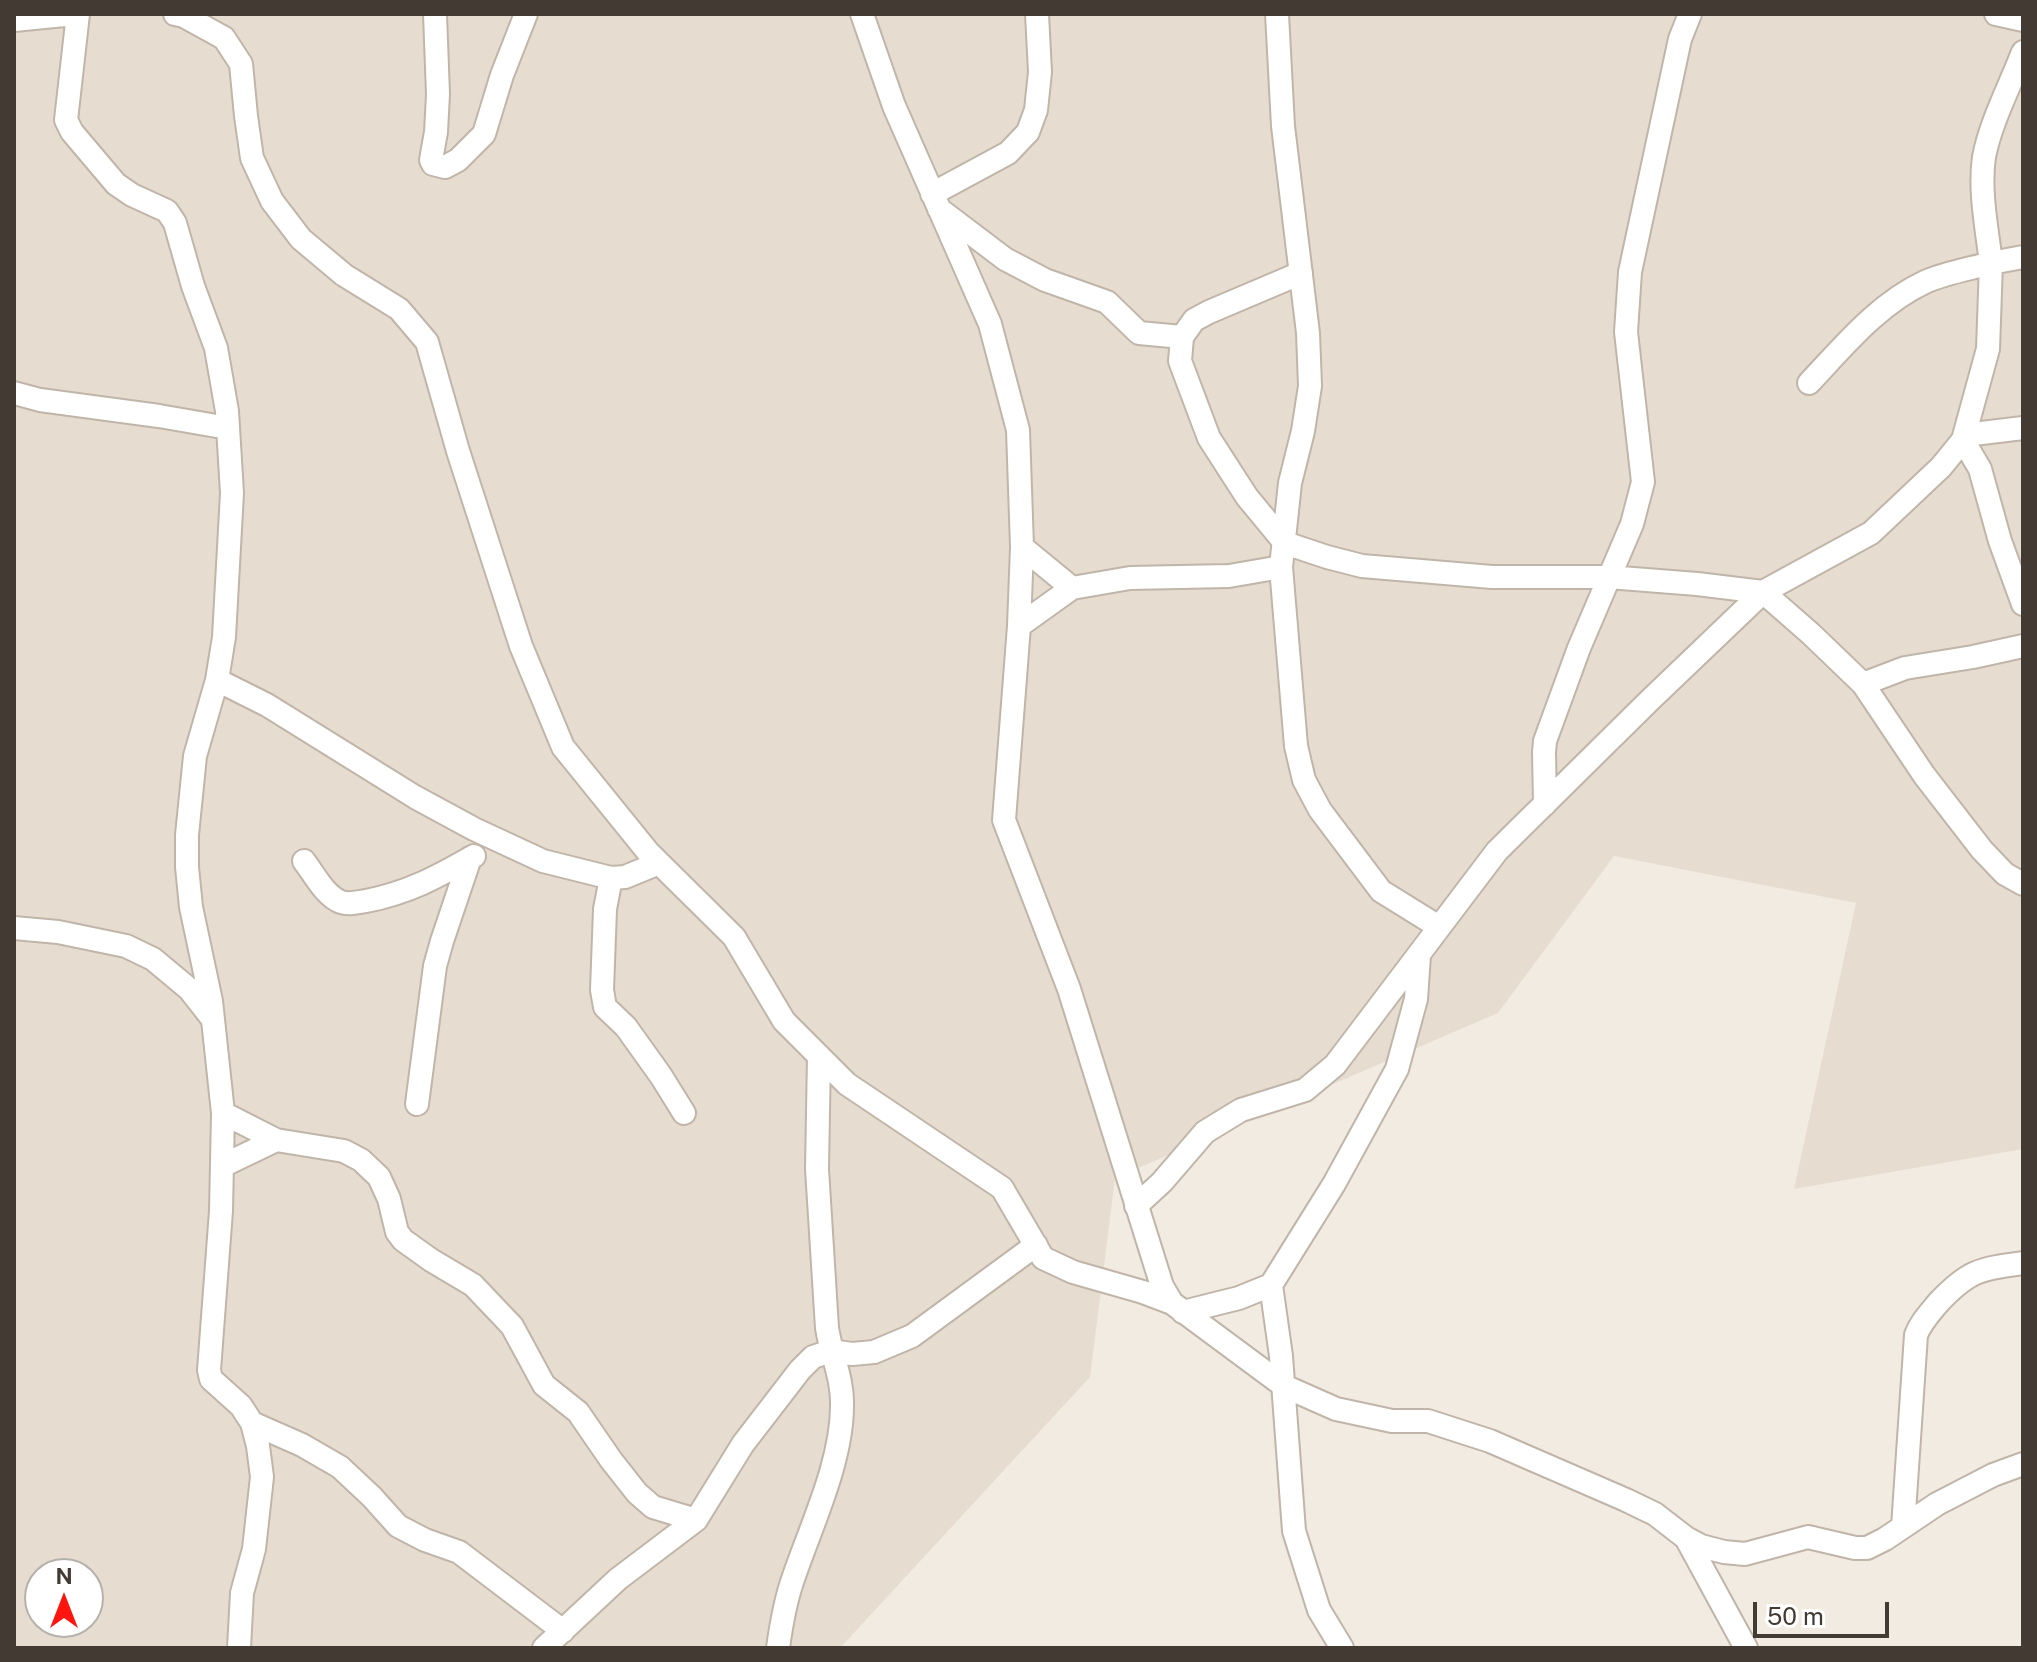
<!DOCTYPE html>
<style>
body{margin:0}
#map{position:relative;width:2037px;height:1662px;overflow:hidden;background:#f2ebe2;font-family:"Public Sans",sans-serif}
canvas{display:block}
.frame{position:absolute;inset:0;border:16px solid #433b33;pointer-events:none}
.north{position:absolute;left:24px;top:1558px;width:80px;height:80px;box-sizing:border-box;background:#fff;border:2px solid #b4b1ad;border-radius:50%;rotate:0deg;font-size:22px;font-weight:700;line-height:32px;text-align:center;color:#433b33}
.north::after{content:'';display:block;margin:auto;width:28px;height:36px;background:#ff150d;clip-path:polygon(50% 0,100% 100%,50% 72%,0 100%)}
.scale{position:absolute;left:1753px;top:1602px;width:136px;height:36px;box-sizing:border-box;border:4px solid #433b33;border-top:0;padding-left:10px;font-size:24px;line-height:28px;white-space:nowrap;color:#433b33;-webkit-text-stroke:6px #fff;paint-order:stroke}
</style>
<div id="map">
<canvas width="2037" height="1662"></canvas>
<div class="frame"></div>
<div class="north">N</div>
<div class="scale">50 m</div>
</div>
<script>
const c = document.querySelector('canvas').getContext('2d');
c.lineJoin = 'round';
function paint(path, color) {
  c.fillStyle = color;
  c.fill(path, 'evenodd');
}
function strokePath(path, color, width, dash) {
  c.strokeStyle = color;
  c.lineWidth = width;
  c.lineCap = dash ? 'butt' : 'round';
  c.setLineDash(dash || []);
  c.stroke(path);
}
paint(new Path2D(`
 M14 14H2023V1149L1794 1189 1856 903 1614 856 1498 1013 1115 1178 1090 1377 840 1648H14ZM40 1574H88V1622H40Z`), '#e6ddd0');
const minor = new Path2D(`
 M78 14 66 120 72 132 116 184 132 195 167 211 175 223 193 286 216 348 227 411 232 493 224 637 217 680 195 756 187 835V867L191 907 211 1001 223 1113 221 1211 209 1370 211 1379 241 1406 252 1423 258 1446 262 1477 254 1549 242 1593 239 1648
 M175 14 184 16 224 38 241 64 246 116 252 158 272 201 301 239 344 275 399 309 427 342 458 451 521 646 563 747 648 852 734 937 784 1021 847 1084 1002 1188 1043 1258 1073 1272 1143 1292 1172 1303
 M435 14 438 94 436 132 431 160 433 164 445 167 458 160 484 134 502 75 526 14
 M862 14 894 106 990 324 1018 430 1022 547 1019 626 1004 820 1069 989 1162 1286 1172 1303 1284 1386 1336 1409 1392 1421H1428L1490 1441 1626 1500 1655 1514 1686 1538 1701 1546 1724 1552 1745 1554 1808 1537 1855 1548H1867L1885 1539 1937 1504 1993 1475 2023 1464
 M1277 14 1283 126 1308 333 1310 386 1303 431 1290 483 1281 567 1296 746 1304 780 1320 810 1381 891 1439 927
 M1996 14 2023 20
 M14 20 75 14
 M932 194 1008 153 1028 132 1036 110 1040 72 1037 14
 M939 209 1005 259 1045 280 1107 302 1139 333 1182 337
 M1301 273 1209 312 1194 320 1182 337 1180 361 1209 438 1247 497 1285 543 1327 557 1362 566 1492 577H1608L1697 584 1763 592 1811 634 1863 684 1924 775 1982 850 2005 874 2023 884
 M1809 383C1844 346 1878 304 1925 282 1945 273 1969 269 1991 263 1987 229 1979 191 1984 157 1991 121 2010 86 2023 52
 M14 393 40 400 159 416 228 428
 M1965 435 2023 428
 M1963 440 1980 469 2000 541 2023 604
 M1022 547 1072 588
 M1019 626 1072 588 1130 578 1229 576 1281 567
 M217 680 267 705 415 797 474 829 543 861 611 878 625 877 659 863
 M1863 684 1905 668 1973 657 2023 646
 M1545 804 1544 752 1545 741 1579 648 1632 524 1643 482 1626 332 1630 272 1680 39 1690 14
 M304 861C314 874 325 896 341 902 349 905 358 902 366 901 408 893 437 877 474 856
 M611 878 605 909 602 990 605 1007 626 1027 661 1076 684 1113
 M14 928 58 932 126 946 153 959 189 989 211 1017
 M417 1104 435 966 442 941 470 858
 M223 1113 276 1140 344 1151 361 1160 379 1177 389 1199 397 1232 403 1240 431 1260 473 1285 512 1326 544 1385 578 1412 611 1460 637 1493 653 1507 696 1520
 M222 1166 276 1140
 M1136 1206 1162 1182 1205 1132 1241 1110 1305 1090 1335 1065 1497 851 1649 701 1763 592 1871 533 1941 467 1963 440 1988 349 1991 263 2023 257
 M1271 1285 1281 1356 1294 1531 1319 1610 1342 1648
 M1183 1312 1239 1298 1271 1285 1334 1184 1397 1069 1416 999 1419 955
 M252 1423 302 1445 340 1467 372 1497 398 1526 425 1540 459 1552 563 1631
 M1903 1527 1916 1335C1921 1322 1929 1314 1938 1303 1969 1270 1980 1269 2023 1263
 M1686 1538 1746 1648
 M544 1648 618 1579 696 1520 743 1444 800 1370 813 1357 831 1351 852 1354 874 1352 912 1336 1036 1245
 M778 1648C781 1626 785 1603 792 1582 810 1528 842 1463 842 1406 843 1379 831 1354 827 1328L817 1169 819 1056`);
strokePath(minor, '#c0b5a8', 26);
strokePath(minor, '#fff', 22);
</script>
